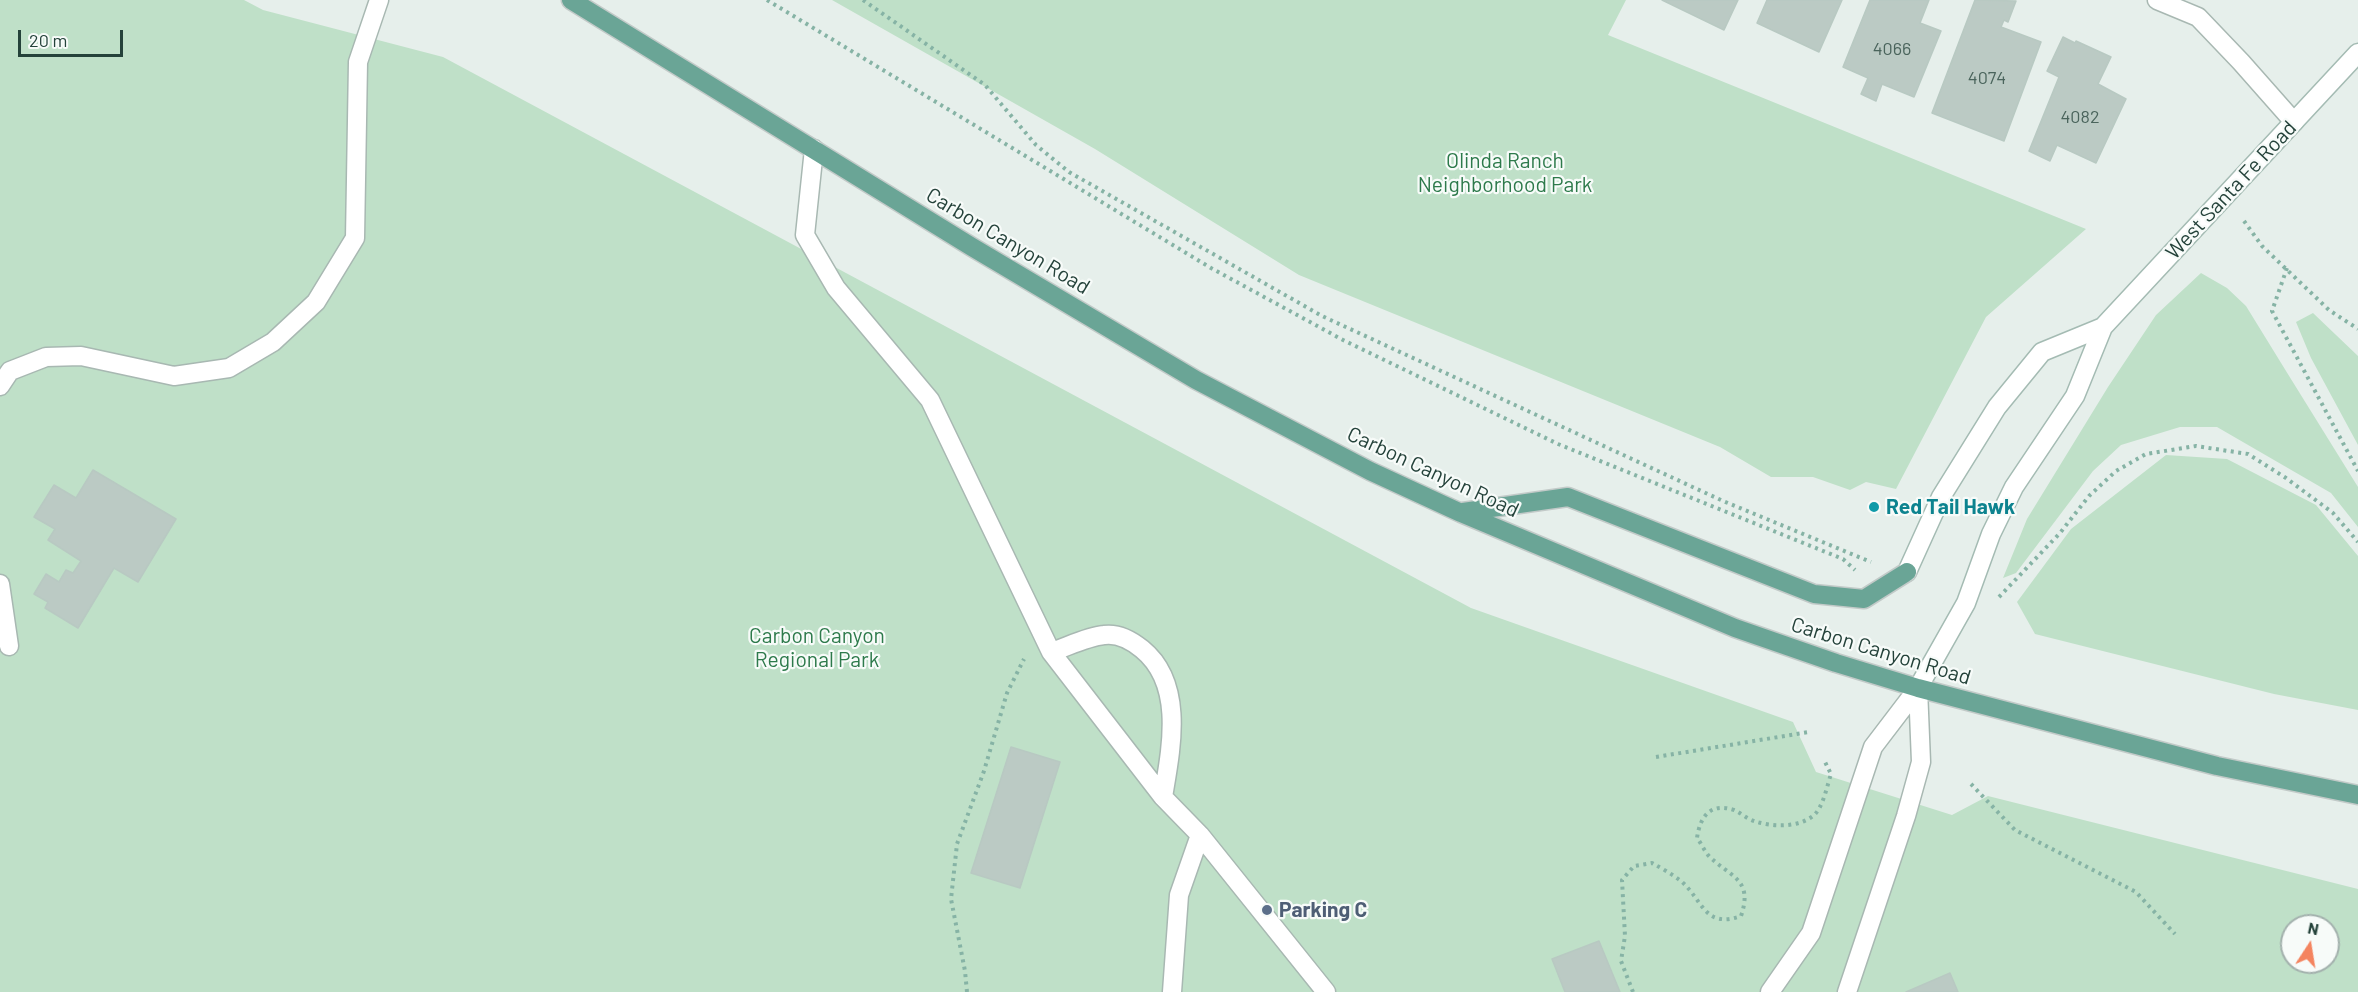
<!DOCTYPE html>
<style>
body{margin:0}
#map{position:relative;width:2358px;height:992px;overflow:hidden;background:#e6efeb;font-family:Barlow,sans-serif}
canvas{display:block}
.north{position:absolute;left:2280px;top:914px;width:60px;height:60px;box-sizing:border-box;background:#f7fbf9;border:2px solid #a3b1ad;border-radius:50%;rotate:12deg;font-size:16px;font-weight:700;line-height:24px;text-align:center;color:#24423a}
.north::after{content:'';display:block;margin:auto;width:21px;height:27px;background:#f4845f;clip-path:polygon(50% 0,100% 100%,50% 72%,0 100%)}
.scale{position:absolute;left:18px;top:30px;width:105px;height:27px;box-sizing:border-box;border:3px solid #24423a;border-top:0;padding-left:8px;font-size:18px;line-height:21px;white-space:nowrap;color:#24423a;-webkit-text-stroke:4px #f7fbf9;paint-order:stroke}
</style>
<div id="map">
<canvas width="2358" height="992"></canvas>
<div class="north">N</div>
<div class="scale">20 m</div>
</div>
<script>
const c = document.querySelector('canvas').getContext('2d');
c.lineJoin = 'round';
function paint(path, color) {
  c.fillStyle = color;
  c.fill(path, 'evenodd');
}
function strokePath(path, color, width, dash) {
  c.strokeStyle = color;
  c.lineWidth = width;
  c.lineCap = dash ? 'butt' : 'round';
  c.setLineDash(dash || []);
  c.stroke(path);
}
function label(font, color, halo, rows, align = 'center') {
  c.font = font + ' Barlow,sans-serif';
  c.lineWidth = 4.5;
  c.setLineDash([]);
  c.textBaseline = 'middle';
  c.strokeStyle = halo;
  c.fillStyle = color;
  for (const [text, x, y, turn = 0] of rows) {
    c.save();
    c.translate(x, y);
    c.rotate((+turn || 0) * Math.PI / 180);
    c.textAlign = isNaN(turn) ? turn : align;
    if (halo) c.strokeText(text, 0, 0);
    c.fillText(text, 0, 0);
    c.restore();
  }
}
paint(new Path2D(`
 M0 0H244L263 10 443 57 1471 608 1793 722 1816 772 1952 815 1988 796 2358 889V992H0ZM2292 926H2328V962H2292Z
 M832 0H1626L1608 35 2086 229 1986 317 1896 489 1866 482 1850 490 1813 477H1771L1720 447 1299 275 1095 149Z
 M2201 273 2227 288 2246 306 2286 371 2358 487V527L2331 493 2217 427H2180L2121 445 2093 471 2016 573 2003 578 2027 519 2108 387 2156 315Z
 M2313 313 2358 356V445L2311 358 2296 322Z
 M2166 455 2227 459 2316 505 2358 556V710L2274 694 2035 634 2017 602 2071 529Z`), '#bfe0c8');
const building = new Path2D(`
 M1662 0H1738L1724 30Z
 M1767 0H1842L1819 52 1757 23Z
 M1870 0H1929L1920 23 1941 31 1914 97 1882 84 1876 101 1861 94 1868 78 1843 67Z
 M1975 0 2016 1 2008 22 2004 20 2001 27 2041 42 2004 141 1932 113Z
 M2063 37 2075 43 2076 41 2111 57 2098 84 2126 99 2096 163 2057 145 2050 161 2029 151 2059 77 2047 71Z
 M93 470 176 519 138 582 114 568 78 628 45 608 48 602 34 594 46 574 59 582 66 570 73 573 81 561 48 540 55 529 34 517 54 485 76 498Z
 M1011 747 1060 762 1020 888 971 873Z
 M1599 941 1620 992H1565L1552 959Z
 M1950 973 1958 992H1906Z`);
paint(building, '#bbcac4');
strokePath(building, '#b8c9c2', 1.5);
const lane = new Path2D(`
 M814 149 805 235 836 288 930 400 1051 652 1163 797 1200 835 1326 992
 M0 386 10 371 46 357 81 356 174 376 229 368 273 342 316 302 355 238 358 62 379 0
 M0 584 9 646
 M1051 652C1067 647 1086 637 1104 635 1118 633 1131 640 1142 649 1185 684 1171 749 1163 797
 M1172 992 1179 895 1200 835
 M1770 992 1811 933 1873 747 1918 688
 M1847 992 1906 816 1921 762 1918 688`);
const street = new Path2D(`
 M2157 0 2198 17 2241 62 2294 122`);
const secondary = new Path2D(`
 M1907 572 1941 497 1997 407 2042 352 2103 327
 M1918 688 1966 603 1991 534 2014 487 2075 396 2103 327 2358 53`);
const primary = new Path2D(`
 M571 0 972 247 1196 380 1370 471 1461 513 1735 628 1836 663 1918 688 2217 766 2358 795
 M1463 512 1568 497 1814 594 1864 599 1907 572`);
strokePath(lane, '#a8b8b2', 21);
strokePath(street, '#a8b8b2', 21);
strokePath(secondary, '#a4bbb3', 21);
strokePath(primary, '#c2cac8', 21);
strokePath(new Path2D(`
 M767 0 1211 268 1343 340 1558 444 1843 559 1855 570
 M863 0 985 85 1036 145 1069 172 1322 316 1723 501 1871 562
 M2244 221 2262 246 2329 310 2358 329
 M2287 268 2272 311 2358 471
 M1999 597 2060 533 2089 496 2116 471 2146 454 2196 446 2248 454 2286 478 2333 513 2358 542
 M1656 757 1809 732
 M1971 784 2015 830 2136 892 2175 934
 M967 992 965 971 951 899 957 844 984 771 1007 693 1024 659
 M1633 992 1621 961 1625 936 1622 880 1634 866 1652 863C1661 868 1672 874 1681 881 1703 900 1704 929 1741 916 1754 878 1729 877 1708 855 1704 850 1701 843 1697 838 1700 817 1710 802 1734 810 1741 813 1747 819 1754 821 1772 827 1797 828 1813 816 1823 808 1827 786 1831 774L1824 760`), '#86b3a5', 4, [3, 4.5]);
strokePath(lane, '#fff', 18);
strokePath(street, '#fff', 18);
strokePath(secondary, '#fff', 18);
strokePath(primary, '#6aa596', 18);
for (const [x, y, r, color] of [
 [1874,507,6,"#0f9aa8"],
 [1267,910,6,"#5c6f8a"]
]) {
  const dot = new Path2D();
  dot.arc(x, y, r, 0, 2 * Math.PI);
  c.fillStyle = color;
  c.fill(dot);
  strokePath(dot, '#f7fbf9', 2);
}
label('18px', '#4a645c', null, [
 ["4066",1892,49],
 ["4074",1987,78],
 ["4082",2080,117]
]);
label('21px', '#2d7a4b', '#f7fbf9', [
 ["Olinda Ranch",1505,161],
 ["Neighborhood Park",1505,185],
 ["Carbon Canyon",817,636],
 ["Regional Park",817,660]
]);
label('21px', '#24423a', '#f7fbf9', [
 ["West Santa Fe Road",2231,190,-47],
 ["Carbon Canyon Road",1008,241,31],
 ["Carbon Canyon Road",1433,472,25],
 ["Carbon Canyon Road",1881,651,17]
]);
label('bold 21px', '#0d838f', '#f7fbf9', [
 ["Red Tail Hawk",1886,507]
], 'left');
label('bold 21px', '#4e5e75', '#f7fbf9', [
 ["Parking C",1279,910]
], 'left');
</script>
